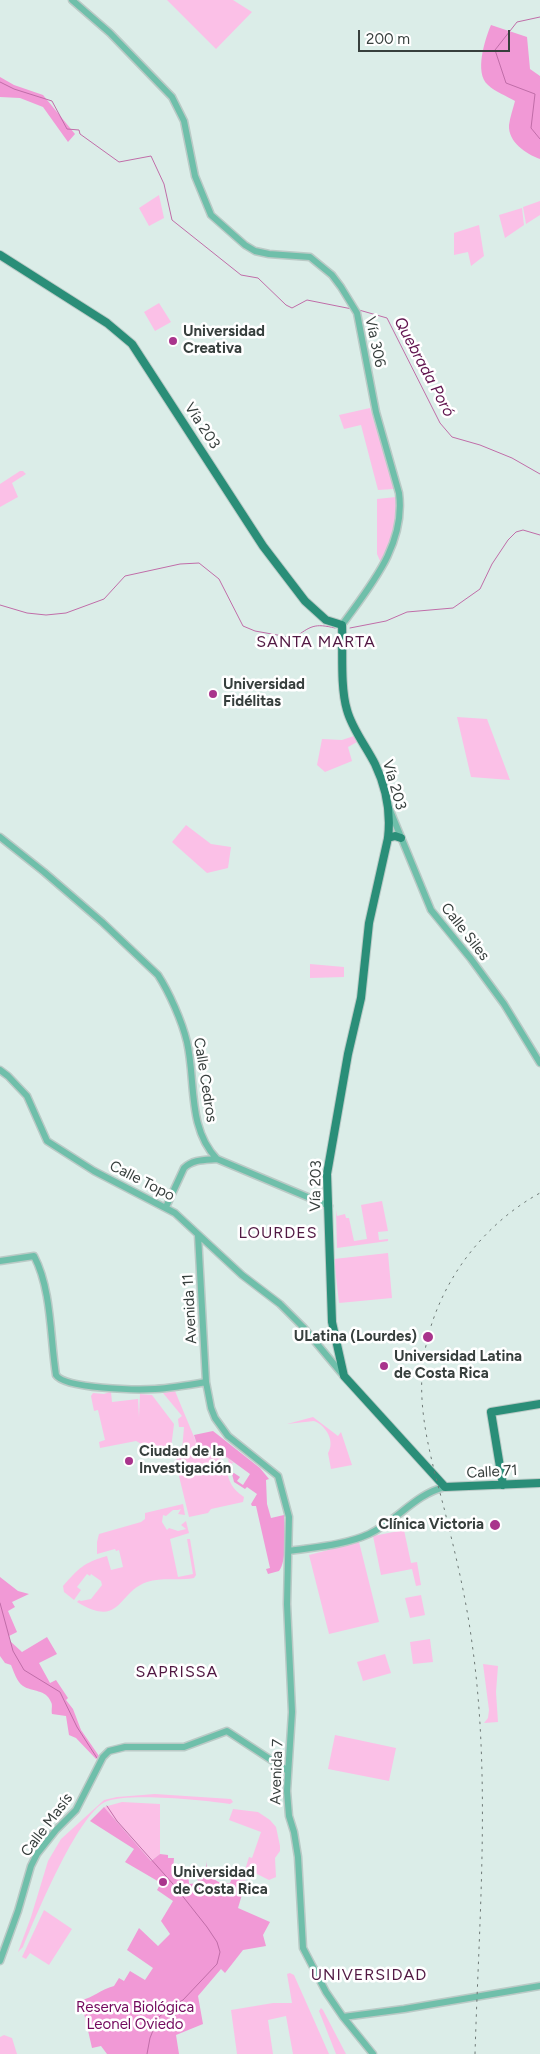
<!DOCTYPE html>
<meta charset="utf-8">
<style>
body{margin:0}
#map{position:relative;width:540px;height:2054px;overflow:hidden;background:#dbede8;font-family:Figtree,sans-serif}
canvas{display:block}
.scale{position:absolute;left:358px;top:30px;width:152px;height:22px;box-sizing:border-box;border:2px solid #373f3d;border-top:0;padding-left:6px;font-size:15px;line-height:18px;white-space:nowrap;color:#373f3d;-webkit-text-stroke:4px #fff;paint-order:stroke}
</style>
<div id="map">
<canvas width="540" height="2054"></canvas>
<div class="scale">200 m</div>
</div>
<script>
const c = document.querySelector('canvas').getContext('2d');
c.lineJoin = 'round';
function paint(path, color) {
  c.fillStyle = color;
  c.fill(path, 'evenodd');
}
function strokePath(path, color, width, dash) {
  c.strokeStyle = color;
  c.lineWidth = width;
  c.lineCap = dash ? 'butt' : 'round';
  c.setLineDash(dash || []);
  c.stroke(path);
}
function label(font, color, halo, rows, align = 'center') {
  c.font = font + ' Figtree,sans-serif';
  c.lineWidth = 5;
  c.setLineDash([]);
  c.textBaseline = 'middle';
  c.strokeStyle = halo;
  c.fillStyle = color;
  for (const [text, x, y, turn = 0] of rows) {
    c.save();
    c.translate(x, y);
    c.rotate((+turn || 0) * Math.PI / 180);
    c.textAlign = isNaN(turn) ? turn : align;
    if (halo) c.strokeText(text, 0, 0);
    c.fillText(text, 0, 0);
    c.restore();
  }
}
paint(new Path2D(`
 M167 0H233L252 12 216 49Z
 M159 195 164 218 149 226 139 208Z
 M540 201V215L526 224 523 207Z
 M522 208 524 225 505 238 499 215Z
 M479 225 484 256 471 266 468 252 454 255V233Z
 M159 303 171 322 155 331 144 312Z
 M370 408 393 483 394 489 378 490 361 425 344 429 339 415Z
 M20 471H23L26 474 12 483 18 497 0 507V484Z
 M396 497C399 521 390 541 381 563L377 554V499Z
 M457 717 487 719 510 780 471 777Z
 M354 736 357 742 348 747 352 761 325 772 317 765 322 739 342 740Z
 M186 825 211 844 231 847 228 868 207 873 172 842Z
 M310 964 344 967V977L310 978Z
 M382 1201 388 1231 378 1232 379 1240 388 1239V1241L337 1248 336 1210 337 1216 345 1214 346 1218H349L354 1241 367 1239 361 1205Z
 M388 1253 392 1298 339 1303 334 1259Z
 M175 1391 197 1444 213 1454 224 1455 234 1463 229 1464 228 1459 225 1457 219 1460V1464L221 1467 226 1468C229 1482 232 1489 244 1497L243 1502 211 1509 208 1513 189 1517 176 1464 177 1454 182 1451 184 1427H179L178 1419 182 1416 163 1393Z
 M109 1392H111L112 1402 138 1399 139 1417 140 1394 152 1395 174 1424 170 1456 165 1457 136 1441 100 1448 99 1442 105 1440 98 1410 94 1411 91 1396 93 1393 104 1394Z
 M313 1417 338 1436 341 1432 352 1465 331 1469 328 1453C335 1442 327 1426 314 1421L287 1424Z
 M183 1504 185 1515 178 1514 181 1509 178 1510H173L166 1516 163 1515 162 1522 167 1530 169 1528 178 1531 186 1529 181 1525 186 1521 189 1533 170 1539 178 1577 193 1574 187 1539H190L196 1575 194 1578C179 1581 162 1577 147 1582 117 1592 122 1629 77 1602L79 1600 81 1601 91 1599 102 1585 101 1581 91 1574 90 1576 87 1574 77 1587 81 1590 74 1600 64 1592 63 1586C79 1568 83 1563 107 1556L111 1570 123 1567 119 1550 116 1551 115 1549 97 1554V1542L99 1534 141 1522 145 1519V1513Z
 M404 1530 411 1563 417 1562 421 1585 416 1586 412 1569 381 1575 373 1536Z
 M359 1542 379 1622 329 1634 309 1555Z
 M421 1595 425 1615 410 1618 405 1598Z
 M430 1639 433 1662 413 1664 410 1642Z
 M385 1654 391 1673 363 1681 357 1662Z
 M483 1664 498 1666 496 1692 498 1722 484 1723 488 1718 489 1710Z
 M335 1735 396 1748 389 1781 328 1769Z
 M155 1794 231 1799 233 1802 230 1804C205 1800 126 1792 105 1802 77 1816 36 1916 23 1947L18 1952 31 1917 48 1861 61 1839 104 1800 117 1797Z
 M122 1802 160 1804V1854L151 1861 104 1807Z
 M233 1809 258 1812 270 1820 276 1827 280 1846V1851L275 1858 276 1877 269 1880 249 1870 245 1881 237 1877 239 1872 244 1873 249 1857 252 1858 261 1832 229 1820Z
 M44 1910 72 1929 49 1965 30 1953 26 1959 22 1957Z
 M290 1973 294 1975 329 2054H293L286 2016 268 2020 273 2054H237L231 2010 273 2003H292L287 1974Z
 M321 2008 323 2010 346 2054H336L319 2011Z
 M4 2035 12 2038 17 2054H0V2037Z`), '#fbc0e7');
paint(new Path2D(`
 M491 25 527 37 530 69 540 76V159C526 154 508 142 509 125 510 117 513 109 515 101 507 96 495 92 488 85 474 73 485 39 491 25Z
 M0 77 14 85 43 95 75 134 68 142 43 107 20 98 0 97Z
 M213 1431 260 1468 269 1479 266 1480 267 1504 271 1518 284 1515C285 1528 287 1562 279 1571L268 1574 266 1569 270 1568 256 1506H252L251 1504 257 1494 247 1487 245 1489 234 1482 232 1474 234 1473 240 1477 237 1481 243 1485 250 1474 224 1455 213 1454 197 1444 194 1435Z
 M0 1577 18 1591 29 1594 12 1602 15 1607 8 1611 17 1632 9 1636 10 1641 22 1652 47 1637 57 1654 39 1663 50 1683 56 1680 68 1698 66 1700 73 1709 81 1730 99 1756 96 1759 76 1738 69 1735 66 1716 52 1714C51 1710 53 1705 51 1702 46 1689 32 1692 23 1686 17 1682 14 1672 11 1665L5 1663 0 1656Z
 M104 1807 151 1861 160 1854 168 1855V1858H174L173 1870 188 1871 189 1884 198 1883 197 1873 203 1872V1868H206V1860C206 1873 217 1887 230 1883L232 1878 246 1881 238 1908 270 1922 263 1935 266 1946 243 1950 225 1973 221 1969 198 1996 203 2024 176 2035 179 2054H107L101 2046 92 2048 81 2000C93 1998 101 1989 114 1986L119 1978 124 1981 130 1971 145 1980 153 1968 127 1950 139 1928 158 1946 170 1934 161 1921 173 1901 157 1890 161 1883 125 1862 134 1849 90 1821Z`), '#f199d6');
strokePath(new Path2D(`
 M540 17 517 22 495 50 506 83 535 94 531 128 540 139
 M0 82 14 89 52 101 67 129 79 130 80 134 119 162 151 156 164 184 172 220 241 275 258 278 286 305 292 308 307 300 352 309
 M359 310 387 318 440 423 452 437 480 445 512 458 540 474
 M0 605 27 613 46 615 66 613 104 599 125 576 180 564 199 563 219 579 243 626 255 631 294 638C311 626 314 623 335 628
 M350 628 386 621 407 612 453 608 480 589 492 564 508 540 516 532 523 530 540 535
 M0 1603 13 1651 24 1670 60 1692 77 1727 97 1758
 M107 1806 117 1821 173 1884 207 1927 217 1942 220 1952 217 1964 183 2000 170 2007 158 2018 150 2038 147 2054`), '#c06da8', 1);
const minor = new Path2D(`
 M72 0 110 33 172 97 184 121 195 176 211 215 245 245 255 251 269 254 310 257 332 275 341 287 357 313 376 412 399 493C406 545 370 586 342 625
 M389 808 431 910 471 959 504 1004 540 1063
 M0 837 44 872 102 922 158 975C169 992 182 1021 187 1042 196 1081 187 1128 217 1159L329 1206
 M0 1070 8 1076 27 1096 47 1141 94 1171 175 1213 242 1275 280 1304 303 1327 343 1375
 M166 1207 184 1168C193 1159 205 1160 217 1159
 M198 1235 206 1382 211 1408 215 1418 228 1436 278 1476 289 1517 287 1604 292 1712 287 1791 289 1816 294 1832 298 1857 303 1948 326 1992 343 2017 373 2054
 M0 1261 34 1256C52 1290 50 1338 56 1375 65 1389 138 1390 155 1389 172 1388 189 1385 206 1382
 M289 1551C315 1547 345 1545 369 1534 397 1521 415 1494 445 1487
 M0 1961 18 1911 31 1866 37 1854 56 1830 76 1810 103 1757 109 1751 125 1747H184L227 1731 288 1771
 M343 2017 404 2009 540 1986`);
const major = new Path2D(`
 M0 255 107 323 132 344 263 546 305 601 326 620 342 625C343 650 340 687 347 710 352 729 366 746 375 764 386 787 391 813 388 838L369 923 361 998 348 1054 327 1174 332 1322 344 1376 445 1487 540 1483
 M388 838 395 836 401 838
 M503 1485 491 1412 540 1404`);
strokePath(minor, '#bacac6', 9);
strokePath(major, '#bacac6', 10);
strokePath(minor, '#6fbfaa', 6);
strokePath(major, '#2a8e78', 8);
strokePath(new Path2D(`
 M475 2054C479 1919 491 1777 472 1643 466 1597 455 1552 444 1508 432 1462 417 1412 423 1364 431 1293 478 1227 540 1193`), '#6d7875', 1, [2.5, 5]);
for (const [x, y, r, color] of [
 [173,341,5,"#a9348c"],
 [213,694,5,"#a9348c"],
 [428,1337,6,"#a9348c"],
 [384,1366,5,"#a9348c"],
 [129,1461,5,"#a9348c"],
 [495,1525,6,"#a9348c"],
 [163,1882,5,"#a9348c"]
]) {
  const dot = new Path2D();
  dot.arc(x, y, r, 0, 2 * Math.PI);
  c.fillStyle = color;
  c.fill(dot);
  strokePath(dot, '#fff', 2);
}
label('bold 15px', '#373f3d', '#fff', [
 ["Universidad",183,332],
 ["Creativa",183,349],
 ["Universidad",223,685],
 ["Fidélitas",223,702],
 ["ULatina (Lourdes)",417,1337,"right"],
 ["Universidad Latina",394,1357],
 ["de Costa Rica",394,1374],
 ["Ciudad de la",139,1452],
 ["Investigación",139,1469],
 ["Clínica Victoria",484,1525,"right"],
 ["Universidad",173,1873],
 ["de Costa Rica",173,1890]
], 'left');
label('15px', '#373f3d', '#fff', [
 ["Vía 306",375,342,78],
 ["Vía 203",202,426,57],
 ["Vía 203",394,785,74],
 ["Calle Siles",465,932,52],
 ["Calle Cedros",205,1080,81],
 ["Calle Topo",142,1181,27],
 ["Vía 203",316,1186,-89],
 ["Avenida 11",190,1309,-93],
 ["Calle 71",492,1472,-3],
 ["Avenida 7",277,1772,-88],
 ["Calle Masís",47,1825,-53]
]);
label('15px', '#73085d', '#fff', [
 ["Reserva Biológica",135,2008],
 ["Leonel Oviedo",135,2025]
]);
label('italic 16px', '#60144e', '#fff', [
 ["Quebrada Poró",424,367,62]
]);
c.letterSpacing = '1px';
label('16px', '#511943', '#fff', [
 ["SANTA MARTA",316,642],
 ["LOURDES",278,1233],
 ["SAPRISSA",177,1672],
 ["UNIVERSIDAD",369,1975]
]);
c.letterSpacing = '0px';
</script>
